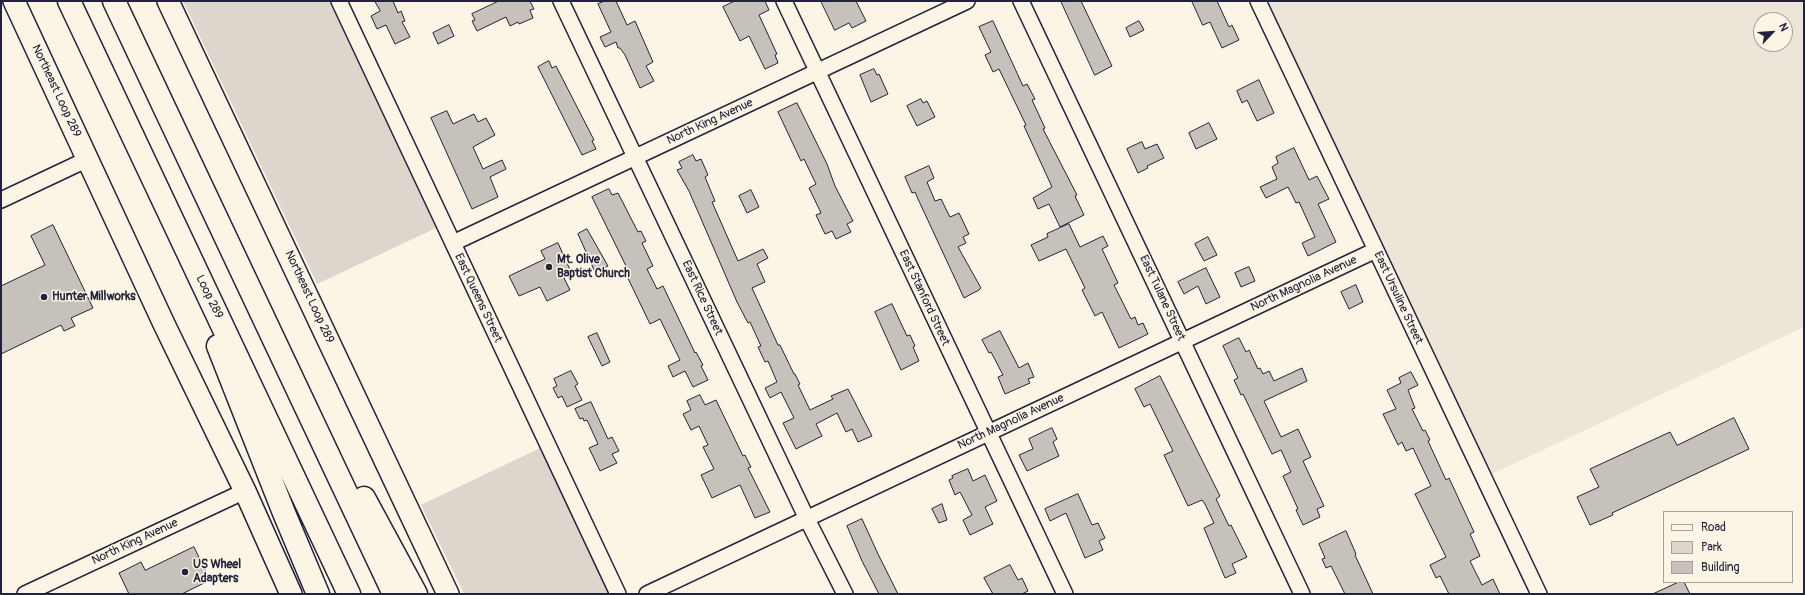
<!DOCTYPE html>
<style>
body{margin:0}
#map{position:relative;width:1805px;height:595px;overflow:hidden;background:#fcf5e5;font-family:Pangolin,sans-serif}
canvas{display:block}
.frame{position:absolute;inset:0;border:2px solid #22223b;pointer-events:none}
.legend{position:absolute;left:1663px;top:511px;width:130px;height:72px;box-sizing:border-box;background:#fcf5e5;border:1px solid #a5a1a1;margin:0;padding:5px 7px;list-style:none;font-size:12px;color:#22223b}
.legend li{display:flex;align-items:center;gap:8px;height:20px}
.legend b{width:20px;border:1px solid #a5a1a1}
.north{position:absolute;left:1753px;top:12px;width:40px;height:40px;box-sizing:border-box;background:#fcf5e5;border:1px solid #a5a1a1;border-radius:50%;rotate:65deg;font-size:11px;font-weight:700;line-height:16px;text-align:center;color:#22223b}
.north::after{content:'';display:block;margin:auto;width:14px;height:18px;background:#22223b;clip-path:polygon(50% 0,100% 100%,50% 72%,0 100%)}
</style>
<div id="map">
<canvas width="1805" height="595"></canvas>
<div class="frame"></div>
<ul class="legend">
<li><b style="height:5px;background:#fcf5e5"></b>Road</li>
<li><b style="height:11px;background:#dcd6cc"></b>Park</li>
<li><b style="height:11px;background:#c6c1bb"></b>Building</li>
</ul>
<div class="north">N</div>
</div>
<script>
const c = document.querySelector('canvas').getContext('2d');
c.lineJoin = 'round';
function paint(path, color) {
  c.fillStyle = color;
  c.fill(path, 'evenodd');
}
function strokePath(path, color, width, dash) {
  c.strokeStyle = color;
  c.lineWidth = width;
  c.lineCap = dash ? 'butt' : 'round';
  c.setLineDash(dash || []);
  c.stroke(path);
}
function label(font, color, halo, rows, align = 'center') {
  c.font = font + ' Pangolin,sans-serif';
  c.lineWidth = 3;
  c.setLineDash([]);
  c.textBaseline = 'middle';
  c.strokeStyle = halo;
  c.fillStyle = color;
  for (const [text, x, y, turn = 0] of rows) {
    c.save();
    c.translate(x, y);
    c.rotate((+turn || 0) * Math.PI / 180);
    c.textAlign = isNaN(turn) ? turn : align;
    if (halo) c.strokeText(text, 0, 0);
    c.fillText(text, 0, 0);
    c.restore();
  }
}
paint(new Path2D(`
 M1266 1H1804V327L1490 475ZM1761 20H1785V44H1761Z`), '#ece5d8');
paint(new Path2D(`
 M183 1H329L436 228 317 284Z
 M540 448 609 594H464L421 505Z`), '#dcd6cc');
const building = new Path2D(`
 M375 1H393L398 13 401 11 405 21 402 22 410 37 395 44 386 25 377 29 371 16 380 11Z
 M499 1H530L534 9 530 10 533 18 519 24 518 22 510 26 506 17 477 31 472 21 475 20 472 14Z
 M605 1H616L627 25 635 21 653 62 646 66 654 81 640 88 625 55 620 48H618L616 42 605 47 600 37 611 32 598 4Z
 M735 1H765L769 10 759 15 777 54 775 55 778 63 765 69 749 36 740 41 723 7Z
 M821 1H856L866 21 852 28 849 23 835 30Z
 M1061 1H1081L1112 66 1095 75Z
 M1192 1H1217L1229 27 1232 25 1239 40 1222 48 1210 22 1203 25Z
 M993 21 1023 86 1027 84 1035 99 1032 100 1045 128 1043 129 1077 195 1075 196 1084 215 1060 227 1049 204 1038 209 1033 198 1052 187 1024 126 1026 125 999 69 993 72 985 55 991 52 979 27Z
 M1139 21 1144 30 1130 37 1126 28Z
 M449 25 454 36 438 44 433 33Z
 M549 61 552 68 556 66 594 140 592 141 596 149 582 155 538 67Z
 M874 69 877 75 879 74 888 94 871 102 860 75Z
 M1259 80 1274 113 1257 121 1247 100 1242 103 1237 91Z
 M921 99 923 103 927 101 935 117 917 126 907 106Z
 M797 103 827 164 835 186 853 221 847 224 851 232 836 239 832 231 825 234 816 215 821 213 809 188 816 184 804 159 801 161 778 112Z
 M447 111 453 124 474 114 478 122 486 118 495 135 473 147 483 169 502 160 506 169 490 177 498 197 472 209 431 118Z
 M1209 123 1217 139 1196 149 1189 133Z
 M1142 142 1145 149 1157 144 1164 158 1147 166 1148 168 1138 173 1127 149Z
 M1294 148 1309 180 1317 176 1329 199 1318 204 1336 242 1308 256 1302 243 1315 237 1299 202 1296 203 1288 187 1266 198 1260 187 1277 179 1272 167 1278 163 1276 157Z
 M693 155 696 161 701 159 708 175 705 177 715 201 712 202 738 261 763 249 768 258 757 264 765 282 752 288 778 345H780L794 374H795L800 384 798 385 810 410 833 399 831 396 848 389 872 436 858 442 852 429 846 432 837 413 816 424 822 436 796 449 783 423 794 418 781 392 770 398 765 388 777 382 768 361 765 362 758 347 761 346 750 322 748 323 737 302 689 191 677 170 682 168 679 162Z
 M929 166 934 178 927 182 935 201 941 199 950 217 959 213 969 234 963 237 966 243 958 247 981 288 979 290 964 298 918 199 915 192 912 193 905 177Z
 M609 189 612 195 618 193 638 232 641 231 646 241 642 243 653 266 647 269 657 289 663 286 695 353 696 352 703 365 701 366 708 380 693 387 685 371 673 377 668 366 680 360 660 319 650 324 623 268 626 266 592 197Z
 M751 190 759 207 747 213 739 196Z
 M1069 224 1080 247 1103 236 1108 246 1102 249 1118 283 1114 285 1131 319 1135 317 1138 325 1143 323 1148 334 1119 348 1102 312 1095 316 1082 290 1085 288 1066 249 1039 261 1031 245 1048 237 1047 234Z
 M53 225 93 308 71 318 75 326 64 331 61 325 1 354V286L45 265 31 236Z
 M587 229 608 266 595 272 578 234Z
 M1208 237 1217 255 1204 261 1195 244Z
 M558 243 572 274 564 278 570 290 547 301 540 287 519 296 509 276 545 259 541 251Z
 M1249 267 1255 281 1241 287 1235 273Z
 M1206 268 1220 297 1206 304 1198 286 1184 294 1178 282Z
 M1356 285 1363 302 1349 309 1341 292Z
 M892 304 907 336 910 335 915 346 913 347 919 361 901 370 875 312Z
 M1000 331 1019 368 1028 363 1034 377 1028 379 1030 383 1005 394 998 377 1003 375 991 352 989 353 982 340Z
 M597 333 610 362 602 366 588 337Z
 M1239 338 1246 352 1249 350 1258 369 1260 368 1263 374 1269 371 1274 381 1302 368 1307 381 1264 401 1281 437 1298 429 1311 457 1303 461 1324 506 1317 509 1320 517 1303 525 1296 510 1298 509 1283 476 1291 472 1281 450 1272 454 1243 394 1241 395 1234 380 1238 378 1223 346Z
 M571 371 578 384 575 386 582 400 567 407 562 396 558 398 553 388 557 386 554 379Z
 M1411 372 1418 385 1408 390 1415 408 1412 409 1423 431 1425 430 1430 440 1428 441 1446 480 1449 478 1474 532 1470 534 1480 556 1470 561 1482 585 1493 579 1500 594H1449L1440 576 1436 578 1430 565 1446 557 1415 494 1431 486 1413 448 1406 451 1402 442 1398 445 1383 414 1396 409 1387 390 1401 383 1399 378Z
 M1160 376 1220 496 1216 499 1229 526 1231 525 1247 557 1232 564 1236 573 1225 578 1204 528 1214 523 1205 504 1202 500 1188 506 1164 455 1173 451 1150 404 1144 407 1135 389Z
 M700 395 705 405 716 400 743 456 745 455 751 467 748 468 770 512 755 518 740 485 712 498 701 475 714 469 703 447 708 445 699 426 691 430 683 414 691 410 687 401Z
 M591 402 608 439 612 437 619 451 612 454 617 463 600 471 589 448 598 444 587 420 584 421 583 418 580 419 575 409Z
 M1734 418 1749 449 1612 513 1613 515 1590 525 1577 497 1599 487 1590 469 1670 432 1677 445Z
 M1052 428 1057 439 1053 442 1059 456 1027 471 1019 455 1033 449 1029 439Z
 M968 469 973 481 985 475 997 501 985 507 993 524 970 535 963 520 972 515 960 492 955 495 949 480 953 478 952 476Z
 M1078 494 1092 525 1098 523 1105 538 1099 541 1103 550 1085 558 1066 513 1050 521 1045 509Z
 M942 504 947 520 939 523 932 509Z
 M862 519 878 554 898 594H879L862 561 847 526Z
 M1346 531 1356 554 1355 555 1373 594H1345L1331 566 1326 568 1322 559 1325 558 1319 544Z
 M194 547 210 580 182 594H129L119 573 141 562 145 570Z
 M1010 565 1018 580 1022 578 1028 591 1022 594H993L984 578Z
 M1679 582H1684L1690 594H1653Z`);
paint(building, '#c6c1bb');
strokePath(building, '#22223b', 1);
const street = new Path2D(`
 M339 1 618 594
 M561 1 807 519 845 594
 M784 1 1065 594
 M1021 1 1302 594
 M1258 1 1539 594
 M1 200 88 159
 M453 243 967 1
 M25 594 245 491
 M647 594 1376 250`);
const secondary = new Path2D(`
 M14 1 164 324 245 491 291 594
 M168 1 448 594`);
const highway = new Path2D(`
 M69 1 349 594
 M114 1 394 594
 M218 346 284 513 318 594
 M364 498 416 594`);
strokePath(street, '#22223b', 18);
strokePath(secondary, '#22223b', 24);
strokePath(highway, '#22223b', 25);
strokePath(street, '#fcf5e5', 15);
strokePath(secondary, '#fcf5e5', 21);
strokePath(highway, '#fcf5e5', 22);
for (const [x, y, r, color] of [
 [549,267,4,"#22223b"],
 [44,297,4,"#22223b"],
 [185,572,4,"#22223b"]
]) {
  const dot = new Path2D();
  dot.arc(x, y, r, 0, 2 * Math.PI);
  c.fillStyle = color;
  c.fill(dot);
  strokePath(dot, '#fcf5e5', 1.5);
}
label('12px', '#22223b', '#fcf5e5', [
 ["Northeast Loop 289",56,91,65],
 ["North King Avenue",710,122,-25],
 ["North Magnolia Avenue",1304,284,-25],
 ["Loop 289",209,297,64],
 ["Northeast Loop 289",309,297,65],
 ["East Queens Street",478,298,65],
 ["East Rice Street",702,298,65],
 ["East Stanford Street",924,298,65],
 ["East Tulane Street",1162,298,65],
 ["East Ursuline Street",1398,298,65],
 ["North Magnolia Avenue",1011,422,-25],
 ["North King Avenue",135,542,-25]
]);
label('bold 12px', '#22223b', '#fcf5e5', [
 ["Mt. Olive",557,260],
 ["Baptist Church",557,274],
 ["Hunter Millworks",52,297],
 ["US Wheel",193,565],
 ["Adapters",193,579]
], 'left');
</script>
